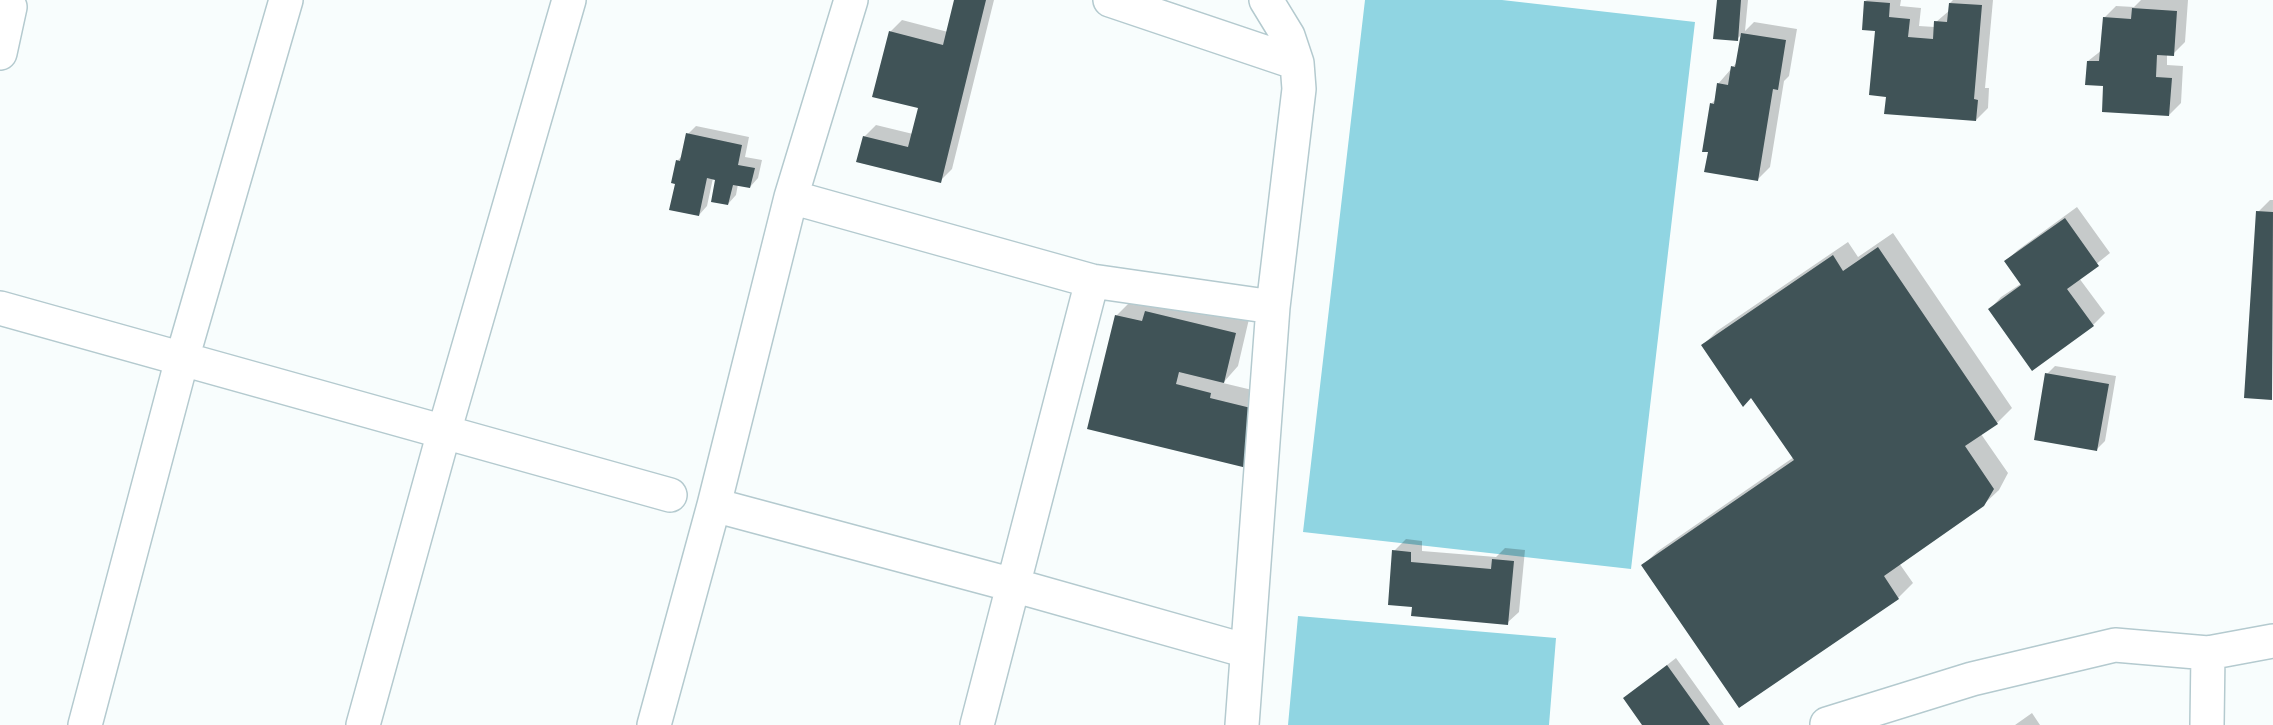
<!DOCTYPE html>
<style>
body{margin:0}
canvas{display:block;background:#f8fdfd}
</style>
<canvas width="2273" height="725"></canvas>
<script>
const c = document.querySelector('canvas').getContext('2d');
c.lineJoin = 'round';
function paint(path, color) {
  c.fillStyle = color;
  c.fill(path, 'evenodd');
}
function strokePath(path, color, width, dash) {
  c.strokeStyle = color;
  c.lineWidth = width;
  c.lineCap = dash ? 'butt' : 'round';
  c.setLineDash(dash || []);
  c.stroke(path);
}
paint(new Path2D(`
 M1365 0H1502L1695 22 1631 569 1303 532Z
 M1298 616 1556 638 1549 725H1288Z`), '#90d5e2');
paint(new Path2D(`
 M955 0H994L952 169 940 181 864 137 876 125 913 134 920 107 890 32 902 20 948 32Z
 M1719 0H1748L1745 31 1754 22 1797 29 1789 76 1784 81 1770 167 1758 179 1710 151 1711 104 1716 99 1718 84 1738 61 1742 34 1737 39Z
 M1867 0H1901L1900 6 1921 8 1919 26 1935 27 1936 22 1950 10V3L1953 0H1993L1985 88H1989L1988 108 1976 120 1887 95 1876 30 1865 1Z
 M2141 0H2188L2185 42 2173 54H2167V65L2183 66 2181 103 2169 115 2105 85 2088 61 2102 50 2104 18 2116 6 2134 7Z
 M696 126 749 137 745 157 762 160 758 178 750 187 738 184 736 195 728 204 717 178H713L707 206 699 215 677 183V161L683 155 688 134Z
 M2270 200H2273L2272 399 2258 212Z
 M2077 207 2110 253 2079 278 2105 313 2093 325 1990 309 2001 297 2022 283 2006 261 2018 250Z
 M1893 233 2012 408 1998 422 1981 434 2008 473 1999 490 1983 505 1899 563 1913 583 1898 598 1740 706 1643 565 1658 551 1794 457 1751 396 1703 345 1717 331 1848 242 1858 257Z
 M1131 301 1249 319 1238 366 1223 383 1269 394 1265 453 1089 428 1116 316Z
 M2055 366 2116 376 2105 441 2096 450 2047 374Z
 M1406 539 1422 541V551L1496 557 1505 548 1525 550 1519 612 1507 623 1413 606 1394 551Z
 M1676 658 1724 725H1644L1625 698Z
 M2032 713 2040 725H2015Z`), '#0003');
paint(new Path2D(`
 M954 0H986L941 183 856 162 863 136 908 147 918 108 872 97 889 31 943 45Z
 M1717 0H1741L1738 41 1713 39Z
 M1864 1 1890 3 1889 17 1910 19 1908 37 1933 39 1934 21 1947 22 1949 3 1982 5 1974 99 1978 100 1976 121 1884 114 1886 97 1869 95 1875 31 1862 30Z
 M2132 8 2177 11 2174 56 2157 55 2156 77 2172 78 2169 116 2102 112 2103 86 2085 85 2087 61H2099L2103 17 2131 19Z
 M1741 33 1786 40 1778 90 1773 89 1758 181 1704 172 1708 152H1702L1710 103 1714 104 1717 83 1728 85 1731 66 1735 67Z
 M686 133 742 145 738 165 755 168 750 188 733 185 728 205 711 202 715 180 707 178 699 216 669 210 675 184 671 183 676 160 680 161Z
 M2256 211 2273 212 2272 400 2244 398Z
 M2065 218 2099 266 2067 289 2094 326 2032 371 1988 309 2021 285 2004 261Z
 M1878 247 1998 424 1965 446 1994 489 1984 506 1884 576 1899 599 1739 708 1641 565 1794 460 1751 398 1743 407 1701 345 1833 255 1843 271Z
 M1145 311 1236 333 1224 383 1179 372 1176 384 1211 393 1210 398 1255 409 1251 469 1087 429 1115 315 1142 321Z
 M2045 373 2109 384 2097 451 2034 440Z
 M1392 550 1411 552V562L1491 569 1492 559 1514 561 1508 625 1411 616 1412 607 1388 605Z
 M1667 665 1710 725H1642L1623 698Z`), '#405357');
const minor = new Path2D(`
 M1110 0 1297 63
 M0 53 10 7
 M791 197 1092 281 1273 307
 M0 308 670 495
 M714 505 1013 585 1247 651
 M1827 724 1972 679 2115 645 2208 653 2273 641
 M85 725 182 359 286 0
 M363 725 444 432 569 0
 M654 725 714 505 791 197 851 0
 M977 725 1092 281
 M1242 725 1273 307 1299 89 1297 63 1288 36 1266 0
 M2207 725 2208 653`);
strokePath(minor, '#b4cacf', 36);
strokePath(minor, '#fff', 33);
</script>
